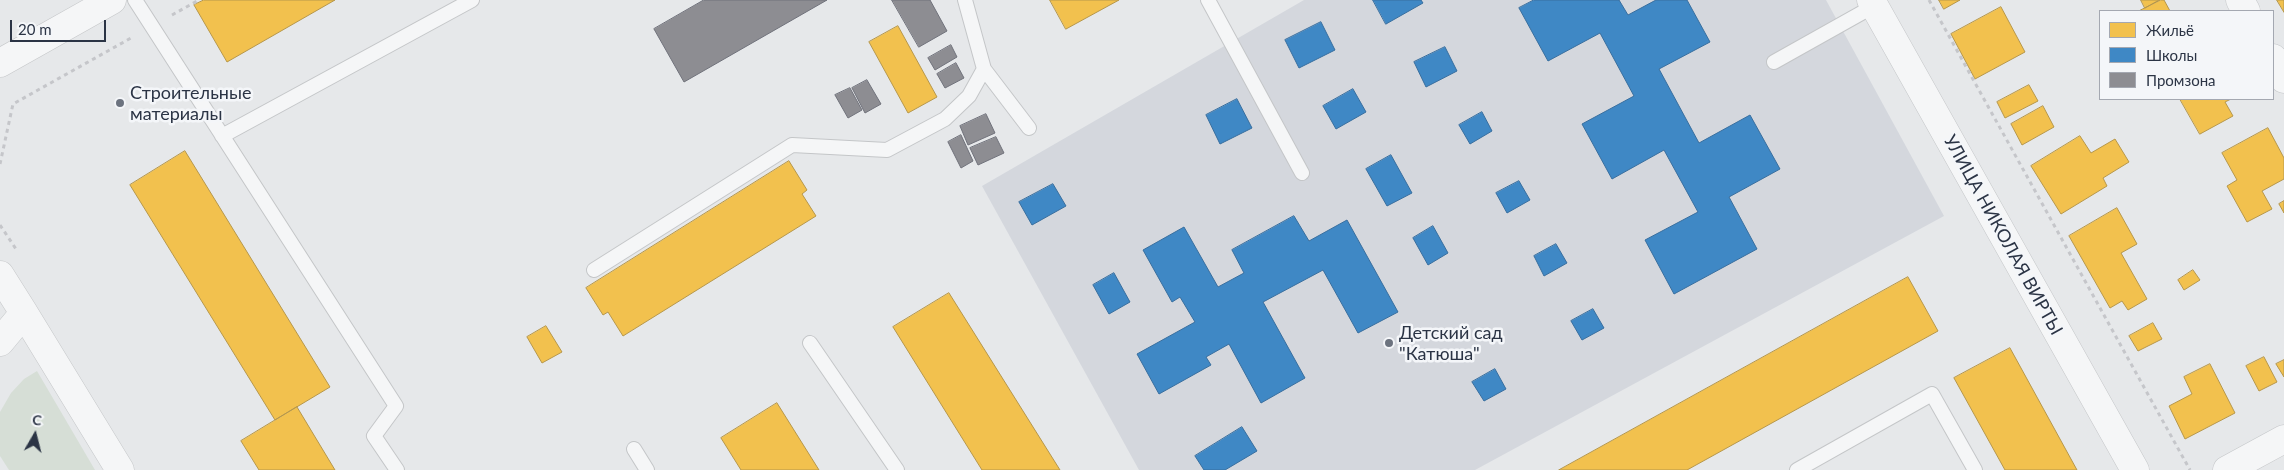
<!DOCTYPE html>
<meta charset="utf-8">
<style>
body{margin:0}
#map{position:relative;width:2284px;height:470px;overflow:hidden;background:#e6e8ea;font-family:Lato,sans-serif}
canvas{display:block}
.legend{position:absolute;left:2099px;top:10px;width:175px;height:90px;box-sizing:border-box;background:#f4f6f9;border:1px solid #a4a8b1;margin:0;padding:6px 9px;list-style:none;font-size:15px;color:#2b3445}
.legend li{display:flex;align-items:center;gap:10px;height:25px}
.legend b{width:25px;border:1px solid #a4a8b1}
.north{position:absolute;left:10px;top:410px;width:50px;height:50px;-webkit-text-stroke:4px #f4f6f9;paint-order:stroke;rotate:8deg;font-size:14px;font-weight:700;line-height:20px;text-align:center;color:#2b3445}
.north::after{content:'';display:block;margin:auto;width:18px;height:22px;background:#2b3445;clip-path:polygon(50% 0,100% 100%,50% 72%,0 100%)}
.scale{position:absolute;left:10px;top:20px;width:96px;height:22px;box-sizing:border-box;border:2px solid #2b3445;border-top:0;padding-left:6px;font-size:15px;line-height:18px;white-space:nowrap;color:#2b3445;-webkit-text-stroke:4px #f4f6f9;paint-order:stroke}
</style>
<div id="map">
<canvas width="2284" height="470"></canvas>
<ul class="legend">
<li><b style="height:14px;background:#f2c14e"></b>Жильё</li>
<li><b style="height:14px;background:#3f88c5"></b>Школы</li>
<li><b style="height:14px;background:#8d8d92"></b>Промзона</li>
</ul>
<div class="north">С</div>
<div class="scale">20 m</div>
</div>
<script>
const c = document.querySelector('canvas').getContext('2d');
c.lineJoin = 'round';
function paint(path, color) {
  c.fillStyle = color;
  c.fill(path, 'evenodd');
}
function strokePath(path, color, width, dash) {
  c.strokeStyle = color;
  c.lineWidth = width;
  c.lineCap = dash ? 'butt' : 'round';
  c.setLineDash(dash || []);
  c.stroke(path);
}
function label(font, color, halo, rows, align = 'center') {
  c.font = font + ' Lato,sans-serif';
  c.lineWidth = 5;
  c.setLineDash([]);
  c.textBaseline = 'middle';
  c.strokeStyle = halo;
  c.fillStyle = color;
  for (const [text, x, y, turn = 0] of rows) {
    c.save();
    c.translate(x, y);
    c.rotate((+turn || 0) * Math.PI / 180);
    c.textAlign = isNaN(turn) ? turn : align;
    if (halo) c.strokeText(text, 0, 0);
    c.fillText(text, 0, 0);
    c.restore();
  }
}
paint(new Path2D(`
 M1304 0H1826L1944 216 1475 470H1139L982 186Z`), '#d4d7dd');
paint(new Path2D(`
 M37 371 95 470H9L0 456V412L11 393 24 379Z`), '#d6ded6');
const homes = new Path2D(`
 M204 0H335L227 62 194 5Z
 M1050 0H1119L1066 29Z
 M1939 0H1960L1944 9Z
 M2141 0H2159L2145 8Z
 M2161 0H2164L2170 11H2139Z
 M2277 0H2284V12Z
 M2001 7 2025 52 1975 79 1951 34Z
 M898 26 937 97 908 113 869 42Z
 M2029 85 2038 101 2005 118 1997 102Z
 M2180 99H2231L2225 102 2233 116 2200 134Z
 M2043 106 2054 127 2022 145 2011 124Z
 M2268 128 2284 158V179L2262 191 2272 209 2247 222 2227 186 2237 180 2222 153Z
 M2080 136 2091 153 2115 139 2129 162 2103 178 2107 186 2061 214 2031 166Z
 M185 151 330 387 275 420 130 185Z
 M789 161 807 190 802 194 816 216 623 336 608 312 603 315 586 288Z
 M2284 201V213L2279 204Z
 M2117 208 2137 244 2121 253 2147 299 2128 310 2122 301 2110 308 2069 236Z
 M2193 270 2200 280 2184 290 2178 280Z
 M1908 277 1938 331 1687 470H1559Z
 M949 293 1060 470H982L893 327Z
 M2153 323 2162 339 2138 351 2129 336Z
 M546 326 562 352 542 363 527 337Z
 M2010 348 2077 470H2005L1954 378Z
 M2264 357 2277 382 2259 391 2246 366Z
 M2284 360V377L2276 364Z
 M2210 364 2235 413 2185 439 2169 406 2192 394 2184 377Z
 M777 403 819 470H741L721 438Z
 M297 407 335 470H259L241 441Z`);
paint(homes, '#f2c14e');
strokePath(homes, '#b6974b', 1);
const schools = new Path2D(`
 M1373 0H1421L1423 3 1386 24Z
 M1534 0H1619L1628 15 1656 0H1687L1710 42 1659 69 1699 143 1750 115 1780 169 1729 197 1757 249 1674 294 1645 240 1698 212 1664 150 1612 179 1582 124 1634 96 1600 33 1548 61 1519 8Z
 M1321 22 1335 50 1299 68 1285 40Z
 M1445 47 1457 71 1426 87 1414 62Z
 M1353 89 1366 112 1336 129 1323 106Z
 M1237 99 1252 128 1220 144 1206 115Z
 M1482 112 1492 131 1470 144 1459 125Z
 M1391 155 1412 193 1387 206 1366 169Z
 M1519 181 1530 200 1507 213 1496 193Z
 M1053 184 1066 206 1032 225 1019 202Z
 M1294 216 1309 241 1347 220 1398 312 1358 333 1323 270 1263 302 1305 378 1261 403 1229 344 1206 357 1211 365 1159 394 1137 354 1195 322 1180 297 1172 302 1143 250 1184 227 1218 287 1244 273 1232 250Z
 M1433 226 1448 253 1428 265 1413 238Z
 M1556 244 1567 263 1544 276 1534 256Z
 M1114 273 1130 302 1109 314 1093 285Z
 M1593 309 1604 328 1582 340 1571 321Z
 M1495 369 1506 389 1484 401 1472 382Z
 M1242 427 1257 451 1225 470H1204L1195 456Z`);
paint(schools, '#3f88c5');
strokePath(schools, '#396f9f', 1);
const industry = new Path2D(`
 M704 0H827L684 82 654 29Z
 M892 0H930L947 31 919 47Z
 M951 45 957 57 935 70 928 58Z
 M956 63 964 78 945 88 937 74Z
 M867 80 881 104 865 113 852 88Z
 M850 88 862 110 848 118 835 95Z
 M986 114 995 133 968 145 960 126Z
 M961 135 973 161 961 168 948 142Z
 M996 137 1004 153 978 165 970 148Z`);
paint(industry, '#8d8d92');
strokePath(industry, '#70727b', 1);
const service = new Path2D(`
 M135 0 396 406 374 436 397 470
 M965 0 984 69 1029 128
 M1208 0 1302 173
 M1774 62 1874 6
 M222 136 472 0
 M594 270 792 145 887 150 945 119 969 96 984 69
 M810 343 897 470
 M634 449 647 470
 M1797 470 1932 394 1975 470`);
const minor = new Path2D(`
 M1871 0 2135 470
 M2240 0 2246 11
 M2273 58 2284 79
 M0 63 112 0
 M0 275 24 313 0 342
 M24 313 120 470
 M2227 470 2284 439`);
strokePath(service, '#c4c6c8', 16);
strokePath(minor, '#c4c6c8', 29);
strokePath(new Path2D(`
 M1929 0 2190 470
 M172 15 199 0
 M0 164 13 104 131 38
 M0 225 16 249`), '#c5c6ca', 3, [4, 4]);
strokePath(service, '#f5f6f7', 14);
strokePath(minor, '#f5f6f7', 28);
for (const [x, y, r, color] of [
 [120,103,5,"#6c737f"],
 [1389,343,5,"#6c737f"]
]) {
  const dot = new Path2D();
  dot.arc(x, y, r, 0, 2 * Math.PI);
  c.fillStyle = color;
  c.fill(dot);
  strokePath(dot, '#f4f6f9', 2);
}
label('18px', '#2b3445', '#f4f6f9', [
 ["Строительные",130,93],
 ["материалы",130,114],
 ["Детский сад",1399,333],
 ["\"Катюша\"",1399,354]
], 'left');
label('18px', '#2b3445', '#f4f6f9', [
 ["УЛИЦА НИКОЛАЯ ВИРТЫ",2003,235,61]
]);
</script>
